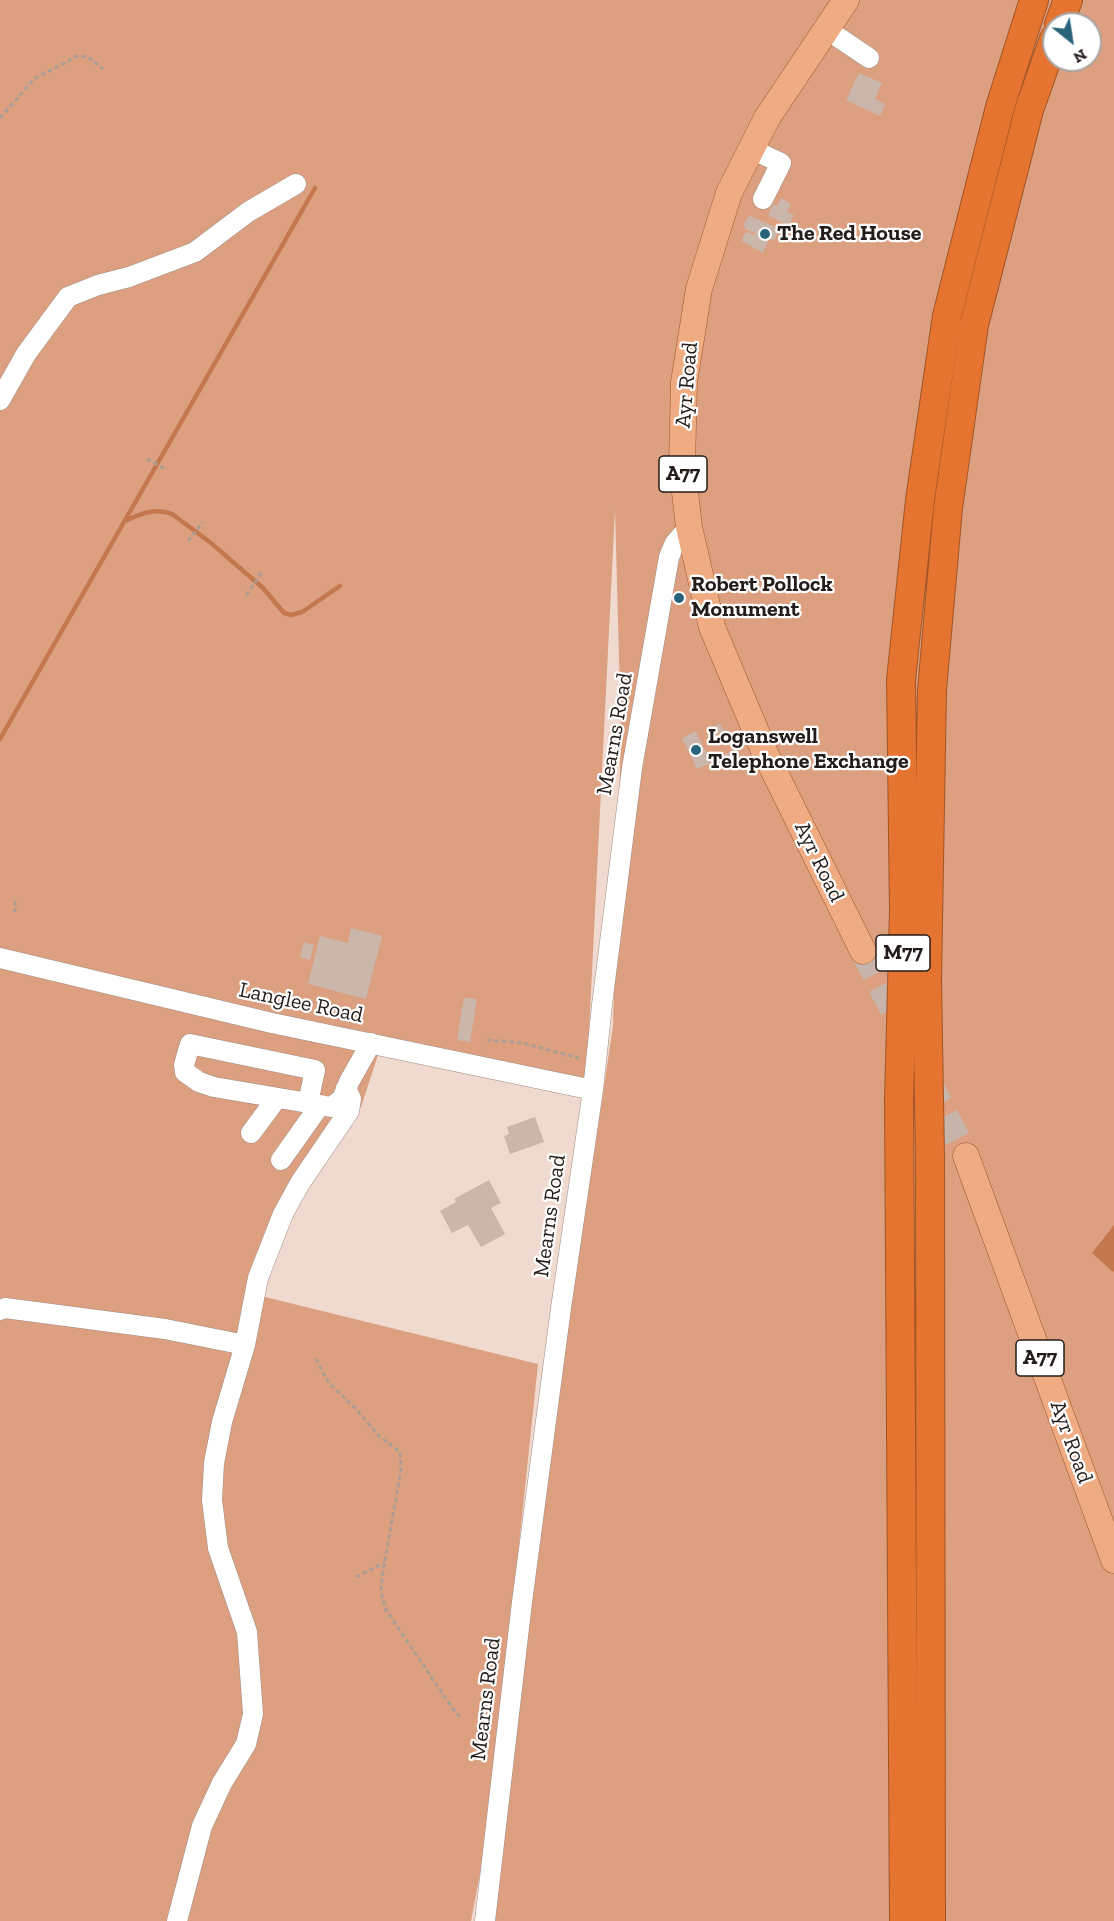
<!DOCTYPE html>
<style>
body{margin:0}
#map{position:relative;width:1114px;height:1921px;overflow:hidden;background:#f0dacf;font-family:"Zilla Slab",serif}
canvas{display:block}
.north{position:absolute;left:1042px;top:12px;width:60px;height:60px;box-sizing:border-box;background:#fff;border:2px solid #a7a4a3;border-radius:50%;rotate:150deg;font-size:16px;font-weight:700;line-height:24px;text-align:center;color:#241c19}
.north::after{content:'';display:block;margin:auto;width:21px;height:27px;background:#28637b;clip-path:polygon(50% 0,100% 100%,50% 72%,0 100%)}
</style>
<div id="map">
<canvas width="1114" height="1921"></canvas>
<div class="north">N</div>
</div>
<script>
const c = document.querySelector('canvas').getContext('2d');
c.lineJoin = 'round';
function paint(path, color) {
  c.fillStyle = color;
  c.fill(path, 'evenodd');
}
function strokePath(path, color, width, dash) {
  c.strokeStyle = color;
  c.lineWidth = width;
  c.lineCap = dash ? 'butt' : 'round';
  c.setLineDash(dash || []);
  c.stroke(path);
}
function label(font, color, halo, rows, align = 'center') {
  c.font = font + ' "Zilla Slab",serif';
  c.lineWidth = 4.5;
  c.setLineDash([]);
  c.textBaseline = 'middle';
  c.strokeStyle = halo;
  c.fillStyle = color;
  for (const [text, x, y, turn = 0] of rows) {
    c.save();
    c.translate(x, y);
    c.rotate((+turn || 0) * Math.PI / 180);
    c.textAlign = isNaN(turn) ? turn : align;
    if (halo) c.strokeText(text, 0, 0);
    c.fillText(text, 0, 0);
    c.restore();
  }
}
paint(new Path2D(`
 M0 0H1114V1921H493L526 1636 567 1334 613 1026 621 732 615 510 586 1092 379 1052 361 1107 300 1196 257 1295 538 1364 490 1821 471 1921H0ZM1054 24H1090V60H1054Z`), '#dca080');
paint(new Path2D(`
 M1114 1225V1271L1113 1272 1092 1253Z`), '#c5774d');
strokePath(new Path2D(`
 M125 521C140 514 155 507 172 514L211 543 263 588 284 613 291 615 302 612 340 586
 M0 739 315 188`), '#c5774d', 4.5);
paint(new Path2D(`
 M859 73 882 83 875 99 885 104 880 116 846 100Z
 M781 198 791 204 787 212 794 215 788 226 768 215 773 204 777 206Z
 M751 216 779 229 774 241 769 239 763 253 742 241 744 234 748 232 754 235 755 233 745 229 744 224 747 218Z
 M720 723 724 731 713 736 710 729Z
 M696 731 711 763 697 769 682 738Z
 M733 750 737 757 726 763 723 756Z
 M351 928 382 936 366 999 308 984 320 936 348 943Z
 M304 942 314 945 310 960 300 957Z
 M464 998 477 999 470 1042 457 1040Z
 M535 1117 544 1142 510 1154 504 1136 509 1134 507 1127Z
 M489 1180 501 1203 491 1208 505 1234 481 1247 468 1225 452 1233 440 1211 456 1202 454 1199Z`), '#cbb6ac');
strokePath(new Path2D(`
 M863 951 903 1029
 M928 1081 966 1156`), '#c7b4ab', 26, [26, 13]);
const minor = new Path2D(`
 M826 29 869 58
 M751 149 781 163 763 199
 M0 400 26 354 68 297 98 285 129 277 195 252 248 212 296 184
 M0 958 272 1023 593 1090
 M308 1103 315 1070 190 1044 184 1065 185 1072 199 1082 214 1087 320 1105 331 1107 342 1099 349 1082 371 1043
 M251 1133 277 1098
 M281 1160 320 1105
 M0 1310 5 1308 165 1329 245 1345
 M177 1921 202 1826 222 1783 246 1744 253 1714 247 1632 218 1548 212 1500 214 1463 222 1422 245 1345 258 1278 283 1214 300 1183 349 1111 351 1099 346 1088
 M485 1921 522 1602 561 1308 593 1090 602 1005 632 768 669 557 675 543 689 527`);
const major = new Path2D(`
 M846 0 767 118 729 193 699 289 684 382 682 466 689 527 712 627 765 753 863 951
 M966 1156 1114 1560`);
const highway = new Path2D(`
 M1059 24 1068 0
 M904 1921 899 1101 904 910 901 680 920 500 947 316 1000 107 1034 0
 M931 1921 930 1158 927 979 932 690 948 508 974 325 1029 110 1054 39`);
strokePath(minor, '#a08c82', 21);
strokePath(major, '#a15527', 27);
strokePath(highway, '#a15527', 30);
strokePath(new Path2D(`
 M0 118 34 79 79 55 91 59 103 69
 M147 459 167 470
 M188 541 203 522
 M246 595 263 571
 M15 901V912
 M487 1040 523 1043 579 1058
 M316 1359 329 1383 356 1409 379 1436 400 1452 401 1470 382 1577 381 1593 386 1610 453 1709 461 1718
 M356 1577 384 1563`), '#ad9c94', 3, [4.5, 3]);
strokePath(minor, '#fff', 20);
strokePath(major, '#efac82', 26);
strokePath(highway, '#e4742f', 28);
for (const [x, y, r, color] of [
 [765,234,6,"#28637b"],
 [679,598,6,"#28637b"],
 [696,750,6,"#28637b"]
]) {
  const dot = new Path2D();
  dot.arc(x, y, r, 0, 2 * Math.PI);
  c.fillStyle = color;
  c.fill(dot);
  strokePath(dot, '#fff', 2);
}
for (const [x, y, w] of [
 [683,474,48],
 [903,953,54],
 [1040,1358,48]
]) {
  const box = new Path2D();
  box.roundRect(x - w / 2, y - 18, w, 36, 4.5);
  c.fillStyle = '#fff';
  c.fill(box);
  strokePath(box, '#241c19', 1.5);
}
label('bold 21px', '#241c19', null, [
 ["A77",683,474],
 ["M77",903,953],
 ["A77",1040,1358]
]);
label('bold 22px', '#241c19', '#fff', [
 ["The Red House",777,234],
 ["Robert Pollock",691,585],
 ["Monument",691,610],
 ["Loganswell",708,737],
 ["Telephone Exchange",708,762]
], 'left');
label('22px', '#241c19', '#fff', [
 ["Ayr Road",687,385,-85],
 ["Mearns Road",615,734,-80],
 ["Ayr Road",819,862,64],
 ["Langlee Road",301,1003,12],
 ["Mearns Road",550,1216,-82],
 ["Ayr Road",1071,1442,70],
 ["Mearns Road",486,1699,-83]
]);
</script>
